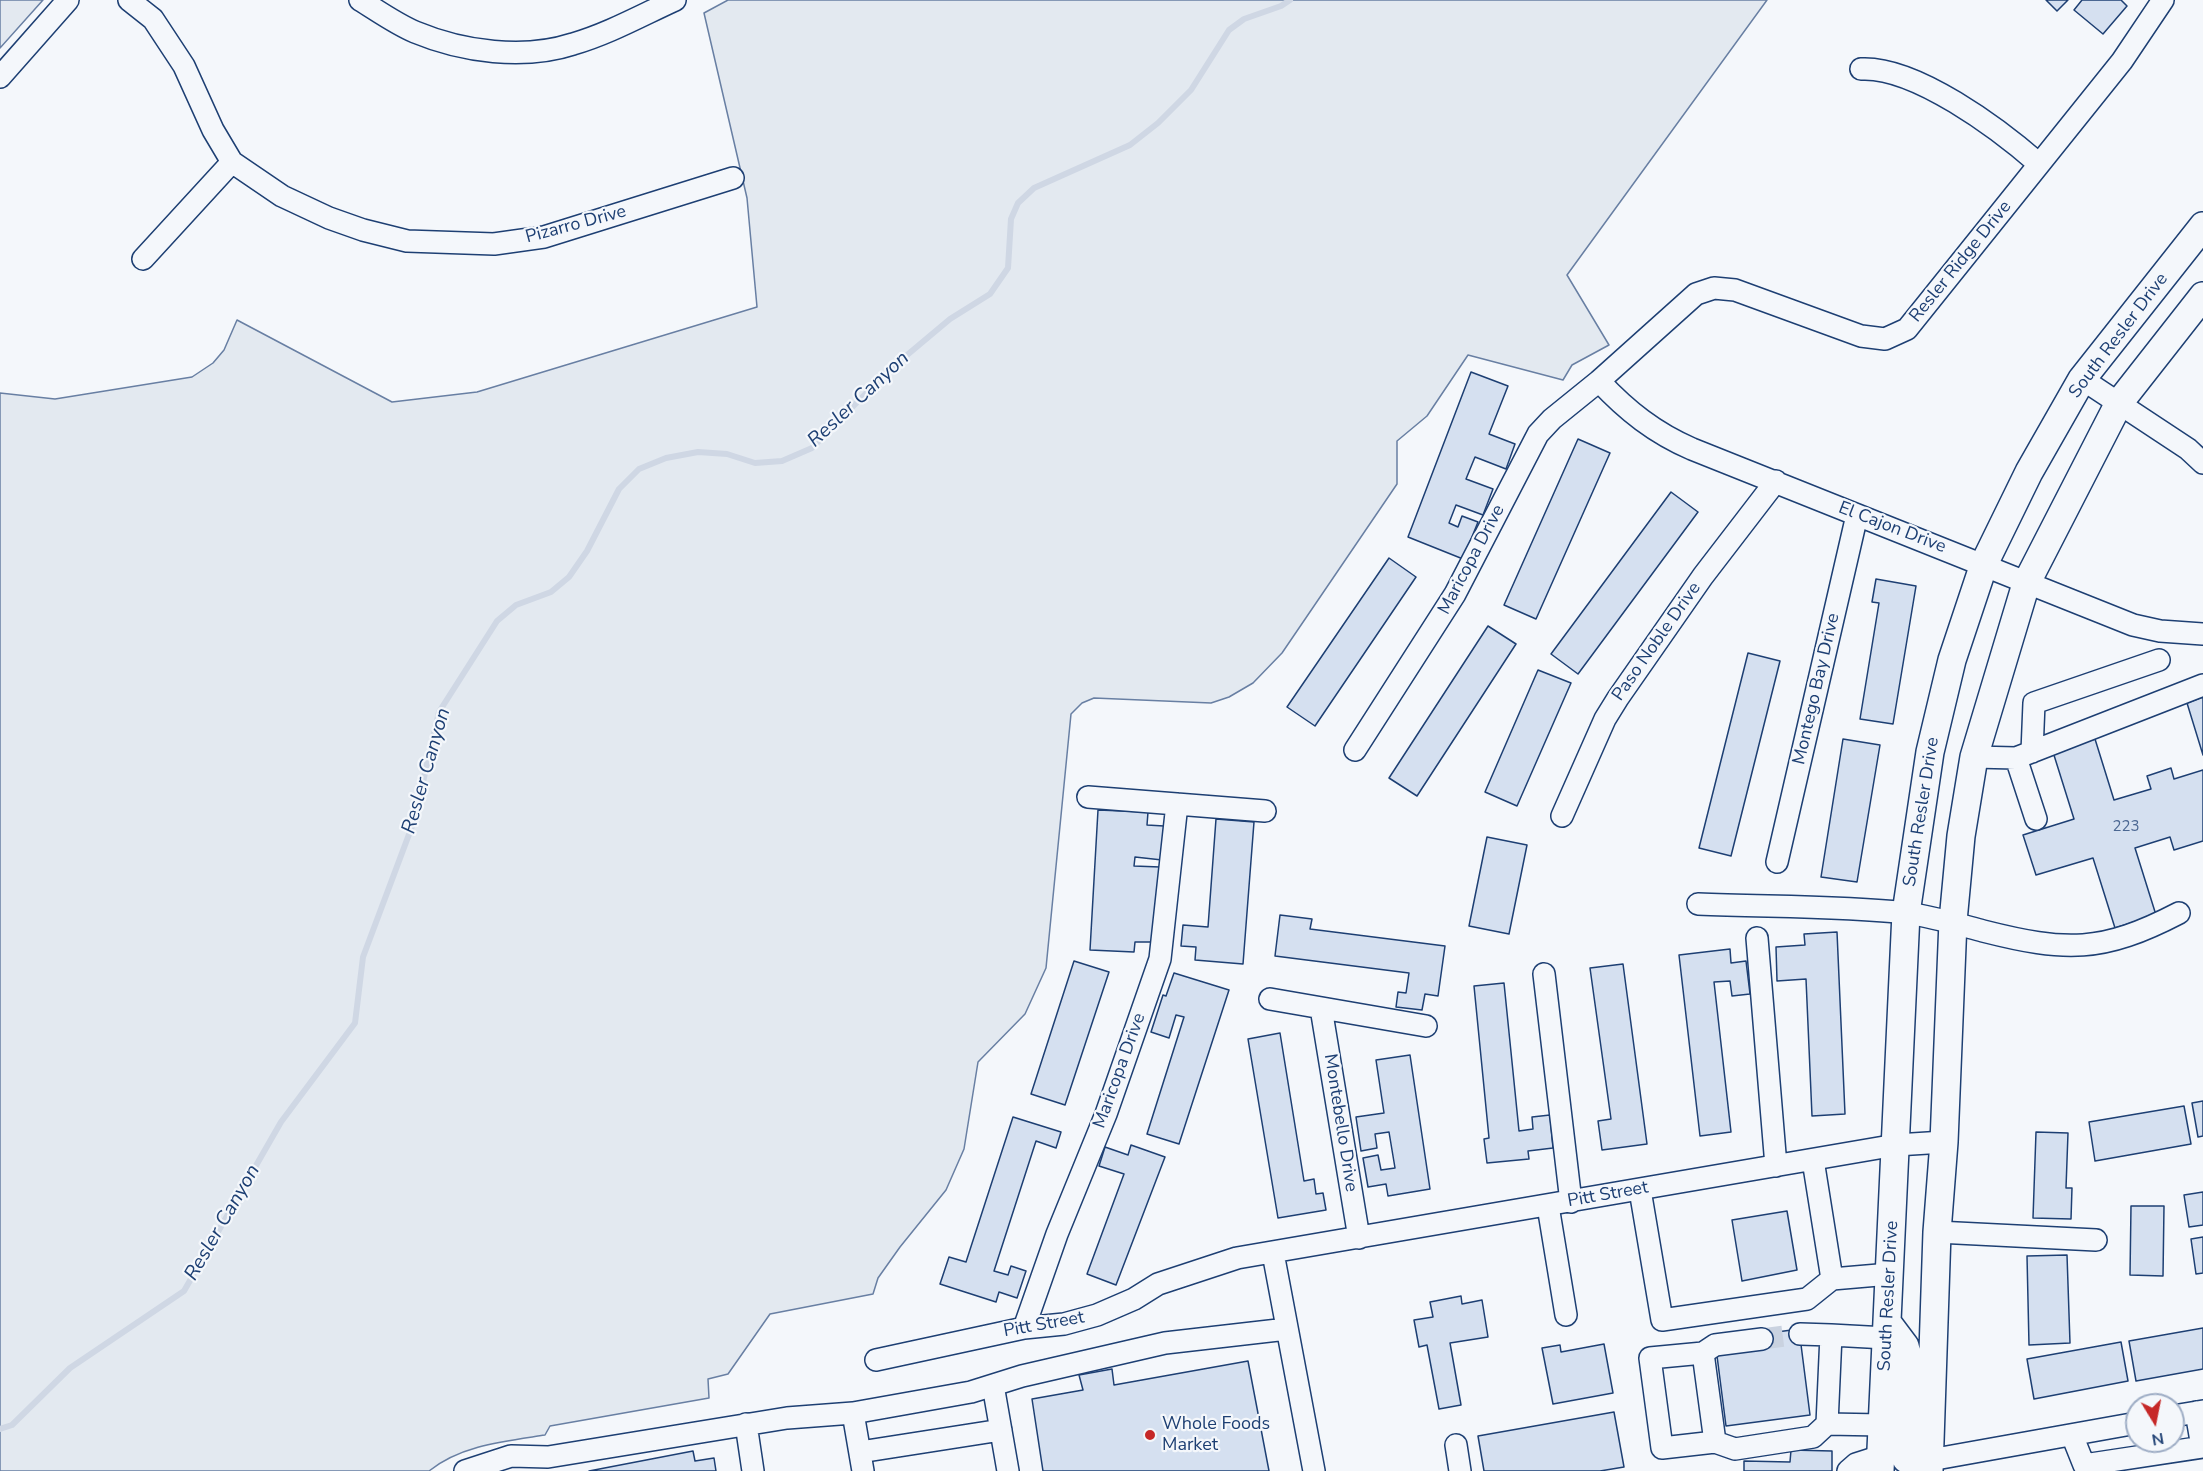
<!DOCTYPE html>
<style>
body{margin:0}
#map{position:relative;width:2203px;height:1471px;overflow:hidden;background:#f4f7fb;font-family:"Nunito Sans",sans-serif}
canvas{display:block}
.north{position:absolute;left:2125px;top:1393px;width:60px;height:60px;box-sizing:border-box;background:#f4f7fb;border:2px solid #9eadc5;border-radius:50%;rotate:170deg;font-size:16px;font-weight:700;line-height:24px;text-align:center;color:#1d3f73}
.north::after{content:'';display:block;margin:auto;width:21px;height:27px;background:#c62828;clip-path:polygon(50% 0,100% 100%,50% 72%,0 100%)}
</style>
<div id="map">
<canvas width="2203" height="1471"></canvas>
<div class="north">N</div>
</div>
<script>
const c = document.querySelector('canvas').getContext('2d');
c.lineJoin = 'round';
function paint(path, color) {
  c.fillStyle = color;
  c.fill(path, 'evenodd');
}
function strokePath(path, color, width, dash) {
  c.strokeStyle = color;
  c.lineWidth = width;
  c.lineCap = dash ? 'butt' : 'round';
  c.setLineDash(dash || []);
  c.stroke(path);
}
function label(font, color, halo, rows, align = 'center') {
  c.font = font + ' "Nunito Sans",sans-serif';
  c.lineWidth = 4.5;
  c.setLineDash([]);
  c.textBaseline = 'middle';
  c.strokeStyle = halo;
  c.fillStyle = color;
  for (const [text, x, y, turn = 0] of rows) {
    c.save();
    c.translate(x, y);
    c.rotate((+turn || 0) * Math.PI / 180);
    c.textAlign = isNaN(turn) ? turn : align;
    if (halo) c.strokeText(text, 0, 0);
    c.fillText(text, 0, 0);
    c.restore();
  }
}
const green = new Path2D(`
 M0 0H43L0 48Z
 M728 0H1767L1567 275 1609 345 1572 365 1563 380 1468 355 1427 416 1397 441V484L1282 653 1253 683 1229 697 1211 703 1094 698 1082 703 1071 714 1046 968 1025 1014 978 1062 964 1149 946 1190 900 1247 878 1278 873 1294 770 1314 728 1374 708 1379 709 1398 550 1426 545 1435C506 1441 461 1445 429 1471H0V393L55 399 192 377 213 363 224 350 237 320 392 402 477 392 757 307 747 198 704 13Z`);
paint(green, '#e3e9f0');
strokePath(green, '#687fa3', 1.5);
strokePath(new Path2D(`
 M0 1429 12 1425 70 1368 184 1291 281 1122 355 1023 363 957 414 821 439 712 497 621 516 605 551 592 569 577 587 551 619 489 639 469 666 458 698 452 727 454 755 463 782 461 812 448 888 371 950 319 990 294 1008 268 1011 219 1018 203 1034 188 1130 145 1158 123 1191 90 1229 30 1244 19 1281 6 1290 0`), '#cfd7e4', 6);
const building = new Path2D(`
 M2046 0H2068L2057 11Z
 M2082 0H2121L2127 6 2103 34 2074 10Z
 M1471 372 1508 386 1489 434 1515 444 1506 469 1475 457 1466 479 1493 489 1483 515 1456 505 1449 523 1458 527 1462 516 1478 522 1463 559 1408 537Z
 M1578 439 1610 453 1536 619 1504 605Z
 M1671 492 1698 512 1578 674 1551 654Z
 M1389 558 1416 577 1315 726 1287 707Z
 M1876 579 1916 586 1893 724 1860 719 1879 603 1872 602Z
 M1488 626 1516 644 1417 796 1389 778Z
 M1748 653 1780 661 1731 856 1699 848Z
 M1538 670 1571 683 1517 806 1485 792Z
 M2203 697V755L2187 703Z
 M1843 739 1880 745 1857 882 1821 877Z
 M2095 739 2114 800 2151 789 2147 776 2171 768 2174 779 2203 770V841L2174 850 2170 837 2135 848 2156 915 2115 928 2093 858 2036 875 2023 835 2074 819 2053 752Z
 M1098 810 1148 812 1147 825 1164 826 1162 860 1135 857 1134 866 1160 867 1154 942H1135L1134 952 1090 950Z
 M1216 819 1254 822 1243 964 1195 960 1196 947 1181 946 1183 925 1208 927Z
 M1487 837 1527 845 1509 934 1469 926Z
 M1280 915 1312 919 1310 929 1445 946 1438 996 1425 994 1422 1010 1396 1007 1398 992 1406 993 1409 973 1275 956Z
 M1837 932 1845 1114 1812 1116 1806 979 1777 981 1776 947 1805 945 1804 934Z
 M1730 949 1731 963 1746 961 1750 994 1732 996 1730 981 1714 982 1731 1132 1700 1136 1679 955Z
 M1074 961 1109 972 1065 1105 1031 1094Z
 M1623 964 1647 1144 1602 1150 1598 1121 1611 1119 1590 968Z
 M1174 973 1229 990 1179 1144 1147 1134 1184 1017 1176 1015 1169 1038 1151 1032 1163 995 1166 996Z
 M1504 983 1519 1131 1533 1129 1532 1117 1550 1115 1553 1148 1528 1151 1529 1159 1487 1163 1484 1139 1489 1138 1474 986Z
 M1280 1033 1304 1181 1314 1179 1316 1194 1323 1193 1326 1210 1278 1218 1248 1039Z
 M1410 1055 1430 1189 1388 1196 1386 1184 1368 1187 1363 1158 1378 1155 1381 1170 1395 1168 1389 1132 1375 1134 1377 1148 1361 1151 1356 1117 1384 1113 1376 1060Z
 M2203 1101V1136L2198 1137 2192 1103Z
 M2184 1106 2191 1144 2095 1161 2089 1122Z
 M1013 1117 1061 1132 1056 1148 1036 1141 994 1271 1008 1275 1011 1266 1026 1271 1017 1298 999 1292 996 1302 940 1284 949 1257 966 1262Z
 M2036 1132 2068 1133 2066 1188H2072L2071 1219 2033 1218Z
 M1131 1145 1165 1157 1116 1285 1087 1274 1124 1174 1099 1166 1105 1147 1128 1155Z
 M2203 1192V1225L2189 1227 2184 1195Z
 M2131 1206H2164L2163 1276 2130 1275Z
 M1787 1211 1797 1270 1742 1281 1732 1220Z
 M2203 1237V1273L2196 1274 2191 1239Z
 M2067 1255 2070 1343 2029 1345 2027 1256Z
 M1461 1296 1462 1304 1482 1300 1488 1337 1450 1343 1461 1405 1439 1409 1427 1345 1419 1347 1414 1320 1433 1317 1430 1302Z
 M2203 1328V1369L2136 1381 2129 1341Z
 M1799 1329 1810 1415 1726 1426 1716 1348 1762 1334Z
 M2121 1342 2128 1381 2034 1399 2027 1359Z
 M1604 1344 1613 1393 1553 1404 1542 1348 1560 1345 1561 1352Z
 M1248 1361 1269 1471H1043L1032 1399 1083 1390 1079 1375 1112 1369 1114 1385Z
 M1614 1412 1624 1467 1600 1471H1484L1478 1436Z
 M1791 1450 1832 1451V1471H1744V1461L1790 1462Z
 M693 1451 695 1461 714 1458 716 1471H589Z`);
paint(building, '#d5e0f0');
strokePath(building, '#1d3f73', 1.5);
strokePath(new Path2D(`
 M1762 1339 1800 1334`), '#c9d2e0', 21, [21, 10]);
const minor = new Path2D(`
 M129 0 153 19 184 66 213 130 232 162 282 196 329 218 363 230 407 241 494 244 544 237 733 178
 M360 0C378 11 396 24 415 32 463 52 524 60 573 44 608 34 642 15 675 0
 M1861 69C1915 66 1999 129 2039 164
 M0 77 68 0
 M143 259 232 162
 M2082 379 2188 449 2203 463
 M1599 381C1627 411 1655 433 1692 449L2133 625 2160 631 2203 634
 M1355 750 1455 594 1538 434 1552 419 1599 381 1696 294 1714 288 1735 290 1861 336 1885 339 1907 329 2122 61 2163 0
 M2032 752 2034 703 2159 660
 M1974 757 2016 758 2203 685
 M2016 758 2036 819
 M1088 797 1265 811
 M1562 816 1605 719 1618 698 1703 576 1776 481
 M1777 862 1857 515
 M1698 904C1767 907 1839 906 1907 913 1934 917 1957 924 1983 931 2066 952 2102 953 2179 913
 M1757 938 1776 1166
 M1544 974 1571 1202
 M1270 999 1426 1026
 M1321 1008 1359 1238
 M1640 1190 1662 1320 1807 1299 1832 1279 1813 1160
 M1548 1206 1566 1315
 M1937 1232 2096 1240
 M1273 1253 1314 1471
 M1832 1279 1890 1274
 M1024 1328 1057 1234 1106 1114 1160 959 1177 804
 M1800 1334 1831 1335
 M1762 1339 1715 1345 1703 1353 1650 1358 1662 1448 1715 1442 1735 1449 1813 1437 1827 1424 1831 1335 1886 1338
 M1703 1353 1715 1442
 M876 1360 1024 1328 1064 1324 1097 1315 1134 1299 1158 1284 1237 1258 1896 1145 1944 1142
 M993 1385 1008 1471
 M2196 1412 2202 1447
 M853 1413 971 1392 1022 1376 1165 1343 1287 1329
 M2173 1416 2203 1411
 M746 1424 753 1471
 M1827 1424 1882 1425
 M2072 1435 2084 1465 2203 1447
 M1456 1445 1460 1471
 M860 1452 1001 1430
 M1930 1460 2137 1423
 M465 1471 511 1456 548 1457 787 1418 853 1413 863 1471
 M1848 1471 1856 1464 1881 1456`);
const major = new Path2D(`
 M1887 1322 1905 1346 1908 1358 1906 1459 1914 1462 1930 1460
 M1880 1471 1906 913 1930 752 1952 660 1984 564 2029 472 2082 379 2203 226
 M1929 1471 1937 1232 1944 1142 1953 921 1961 836 1974 757 2026 584 2119 403 2203 296`);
strokePath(minor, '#1d3f73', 24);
strokePath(major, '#1d3f73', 30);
strokePath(minor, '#f4f7fb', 21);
strokePath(major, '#f4f7fb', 27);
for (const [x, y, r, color] of [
 [1150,1435,6,"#c62828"]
]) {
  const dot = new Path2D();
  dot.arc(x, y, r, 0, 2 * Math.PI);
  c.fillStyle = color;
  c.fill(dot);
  strokePath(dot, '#f4f7fb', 2);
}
label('15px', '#4b6792', null, [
 ["223",2126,827]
]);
label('18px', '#1d3f73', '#f4f7fb', [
 ["Pizarro Drive",576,225,-15],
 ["Resler Ridge Drive",1961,262,-51],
 ["South Resler Drive",2119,336,-53],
 ["El Cajon Drive",1892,528,21],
 ["Maricopa Drive",1472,560,-62],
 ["Paso Noble Drive",1657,642,-55],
 ["Montego Bay Drive",1817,689,-77],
 ["South Resler Drive",1922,812,-81],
 ["Maricopa Drive",1120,1071,-70],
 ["Montebello Drive",1340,1123,81],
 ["Pitt Street",1608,1195,-10],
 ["South Resler Drive",1889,1296,-87],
 ["Pitt Street",1044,1325,-10]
]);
label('18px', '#1d3f73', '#f4f7fb', [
 ["Whole Foods",1162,1425],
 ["Market",1162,1446]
], 'left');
label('italic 20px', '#1d3f73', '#f4f7fb', [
 ["Resler Canyon",859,400,-43],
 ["Resler Canyon",427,771,-74],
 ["Resler Canyon",223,1223,-60]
]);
</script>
